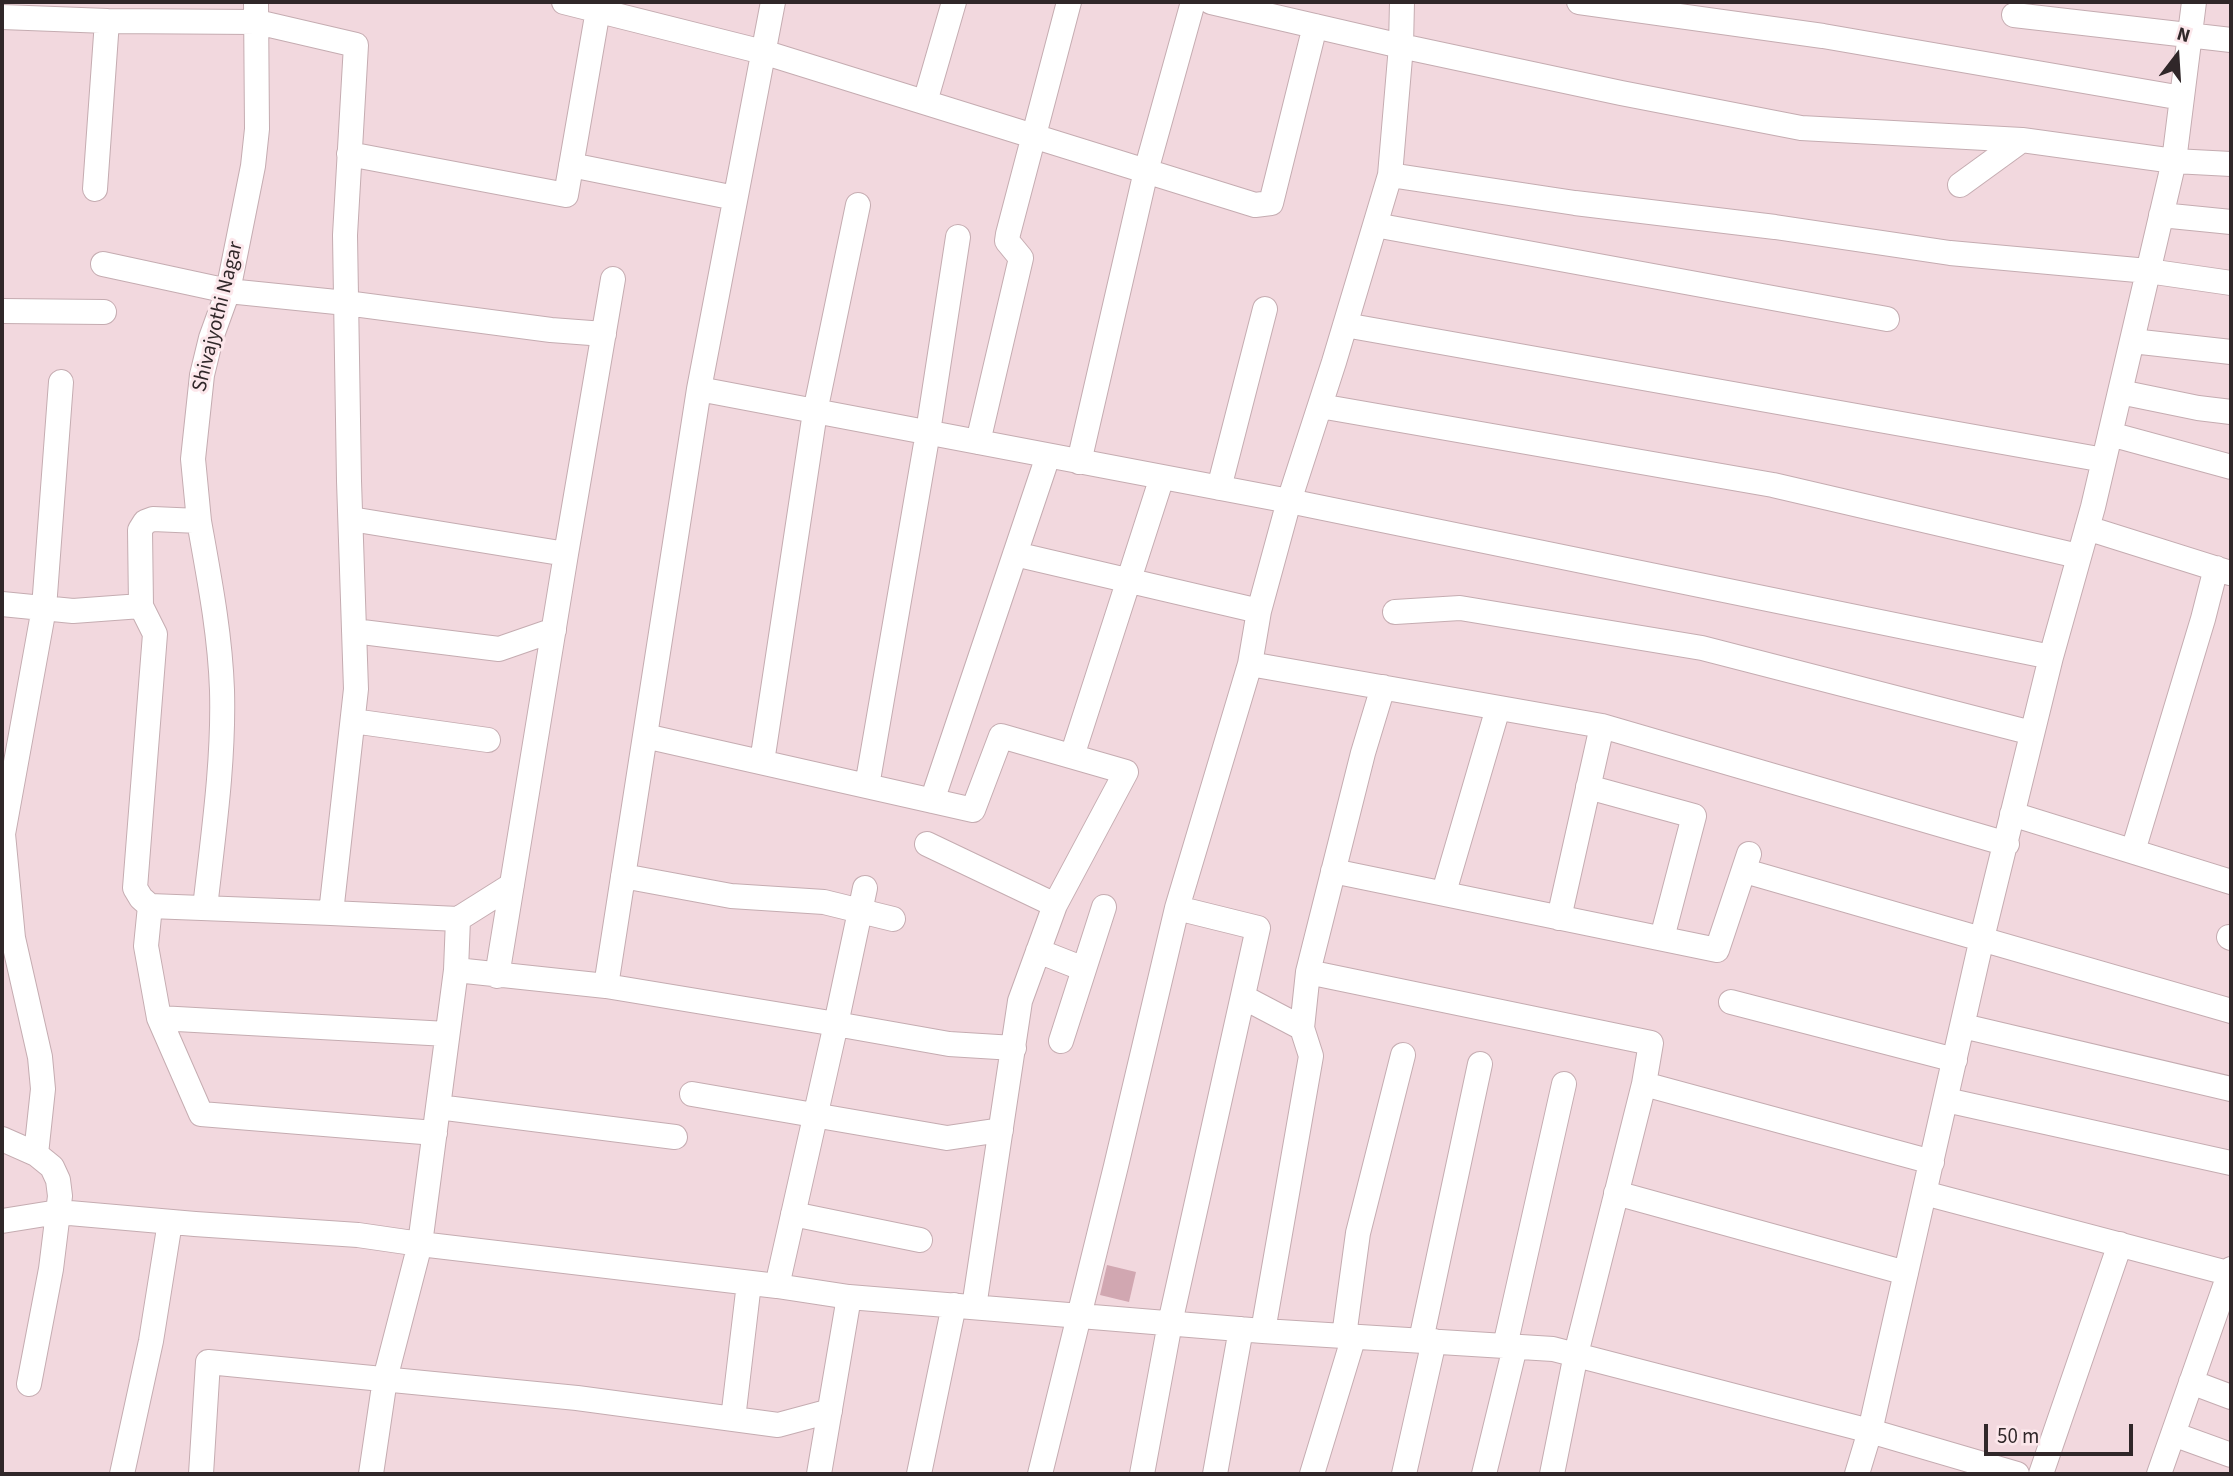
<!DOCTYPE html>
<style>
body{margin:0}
#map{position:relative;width:2233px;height:1476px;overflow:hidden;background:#f2d8de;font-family:"Source Sans 3",sans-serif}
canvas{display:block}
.frame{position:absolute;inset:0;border:4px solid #302729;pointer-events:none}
.north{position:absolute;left:2142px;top:21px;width:70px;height:70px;-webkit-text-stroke:5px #fce7eb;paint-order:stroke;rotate:17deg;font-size:19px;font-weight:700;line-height:28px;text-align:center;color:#302729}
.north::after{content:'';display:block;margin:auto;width:24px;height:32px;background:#302729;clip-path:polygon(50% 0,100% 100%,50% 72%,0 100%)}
.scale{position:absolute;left:1984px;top:1424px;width:149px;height:32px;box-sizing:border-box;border:4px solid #302729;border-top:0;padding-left:9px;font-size:21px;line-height:24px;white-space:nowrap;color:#302729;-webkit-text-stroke:5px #fce7eb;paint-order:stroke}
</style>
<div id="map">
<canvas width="2233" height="1476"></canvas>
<div class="frame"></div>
<div class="north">N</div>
<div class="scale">50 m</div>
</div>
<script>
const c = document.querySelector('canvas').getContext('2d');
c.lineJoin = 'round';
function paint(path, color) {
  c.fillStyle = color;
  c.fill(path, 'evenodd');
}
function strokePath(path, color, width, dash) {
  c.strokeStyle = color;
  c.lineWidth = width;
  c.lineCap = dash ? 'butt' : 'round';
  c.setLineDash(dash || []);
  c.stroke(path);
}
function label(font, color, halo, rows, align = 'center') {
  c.font = font + ' "Source Sans 3",sans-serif';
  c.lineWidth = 6;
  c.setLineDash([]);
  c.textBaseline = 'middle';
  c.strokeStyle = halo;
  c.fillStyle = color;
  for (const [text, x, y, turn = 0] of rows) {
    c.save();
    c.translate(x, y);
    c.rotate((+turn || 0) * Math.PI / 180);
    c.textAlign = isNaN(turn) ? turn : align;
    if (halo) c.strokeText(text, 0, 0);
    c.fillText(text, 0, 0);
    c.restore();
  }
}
paint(new Path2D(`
 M1107 1265 1136 1272 1129 1302 1100 1295Z`), '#d1a7b1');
const minor = new Path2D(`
 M564 2 763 52 1255 205 1271 203 1315 26
 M1211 2 1401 46 1621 93 1801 128 2022 140 2174 161 2231 164
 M1579 2 1823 36 2182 98
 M2014 15 2231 40
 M2 17 107 21 257 22 356 45 345 235 349 481 356 689 331 913 458 919 456 970
 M925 102 954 2
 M349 154 566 195 598 10
 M571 165 735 198
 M1390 175 1575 203 1775 227 1950 253 2148 271 2231 283
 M1960 185 2022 140
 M95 189 107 21
 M2161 215 2231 222
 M1375 225 1887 319
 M103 264 228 291 346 303 551 330 604 334
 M2 311 104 312
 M1345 325 2104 460
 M2132 341 2231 352
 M699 389 1289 501 2051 657
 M2120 392 2198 408 2231 412
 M1320 406 1773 485 2078 556
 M2110 434 2231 467
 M978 442 1021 258 1007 241 1008 234 1069 2
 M1079 462 1146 171 1193 2
 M1219 488 1265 309
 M351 519 566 554 497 976
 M199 521C209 577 220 633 222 690 224 763 213 836 205 908
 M2087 528 2230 573
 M566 554 613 279
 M1015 554 1259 611
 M2 604 73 611 141 606 140 530 145 522 153 519 199 521 193 459 202 375 211 338 228 291 253 166 257 129 256 2
 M141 606 155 634 135 888 141 898 150 906 331 913
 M1395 612 1460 608 1702 648 2032 733
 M354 631 499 649 554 630
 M1250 664 1602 726 2007 844
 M353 721 488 740
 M645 736 973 810 1001 736 1126 772 1055 905 1020 1001 974 1307
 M1072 756 1162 477
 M762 762 815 412 858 205
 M867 786 928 432 958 237
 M1588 787 1694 816 1662 938
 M932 801 1048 456
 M2012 814 2231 882
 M927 844 1055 905
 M2133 851 2203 619 2216 568
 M1333 871 1717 950 1749 854
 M1745 871 2231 1011
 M623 876 731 896 824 902 893 919
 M865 888 836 1024 949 1044 1014 1048
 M1444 892 1498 708
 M150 906 146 946 159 1018 201 1114 435 1133
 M1559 918 1602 726
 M458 919 512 885
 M2229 937 2231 938
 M13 938 40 1057 43 1089 36 1154
 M2 940 13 938 3 834 44 608 61 382
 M1038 951 1084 969
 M1308 972 1651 1043 1644 1084 1576 1354 1552 1474
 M606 986 836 1024 777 1286
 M1243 997 1302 1028
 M1731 1002 1955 1060
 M159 1018 447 1034
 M1963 1026 2231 1089
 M1061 1041 1104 907
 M1644 1084 1932 1162
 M692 1094 947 1138 1001 1130
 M1946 1100 2231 1163
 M438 1107 675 1137
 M2 1139 36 1154 52 1167 58 1180 60 1196 51 1269 29 1384
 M1616 1193 1906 1273
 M1924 1193 2231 1274
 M793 1214 920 1240
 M2 1221 58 1212 195 1224 358 1235 420 1244 777 1286 849 1297 1263 1331 1553 1349 1870 1431 2017 1474
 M1263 1331 1311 1056 1302 1028 1308 972 1363 753 1383 687
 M1344 1336 1358 1233 1403 1055
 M1421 1340 1480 1064
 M1505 1346 1564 1084
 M2191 1382 2231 1397
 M733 1419 749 1283
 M2173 1434 2231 1455
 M122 1474 151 1341 170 1222
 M201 1474 208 1362 577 1398 778 1425 830 1411
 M371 1474 385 1379 420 1244 456 970 606 986 699 389 773 2
 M819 1474 849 1297
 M919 1474 954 1305
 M1040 1474 1116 1166 1177 908 1250 664 1259 611 1289 501 1334 362 1390 175 1401 46 1402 2
 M1142 1474 1170 1323 1258 928 1177 908
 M1215 1474 1241 1329
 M1312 1474 1354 1336
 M1404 1474 1434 1341
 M1484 1474 1515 1347
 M1857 1474 1870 1431 1982 938 2051 657 2093 507 2174 161 2194 2
 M2041 1474 2120 1244
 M2159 1474 2231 1269`);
strokePath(minor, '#c5acb1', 26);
strokePath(minor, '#fff', 24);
label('21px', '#302729', '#fce7eb', [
 ["Shivajyothi Nagar",219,317,-76]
]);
</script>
